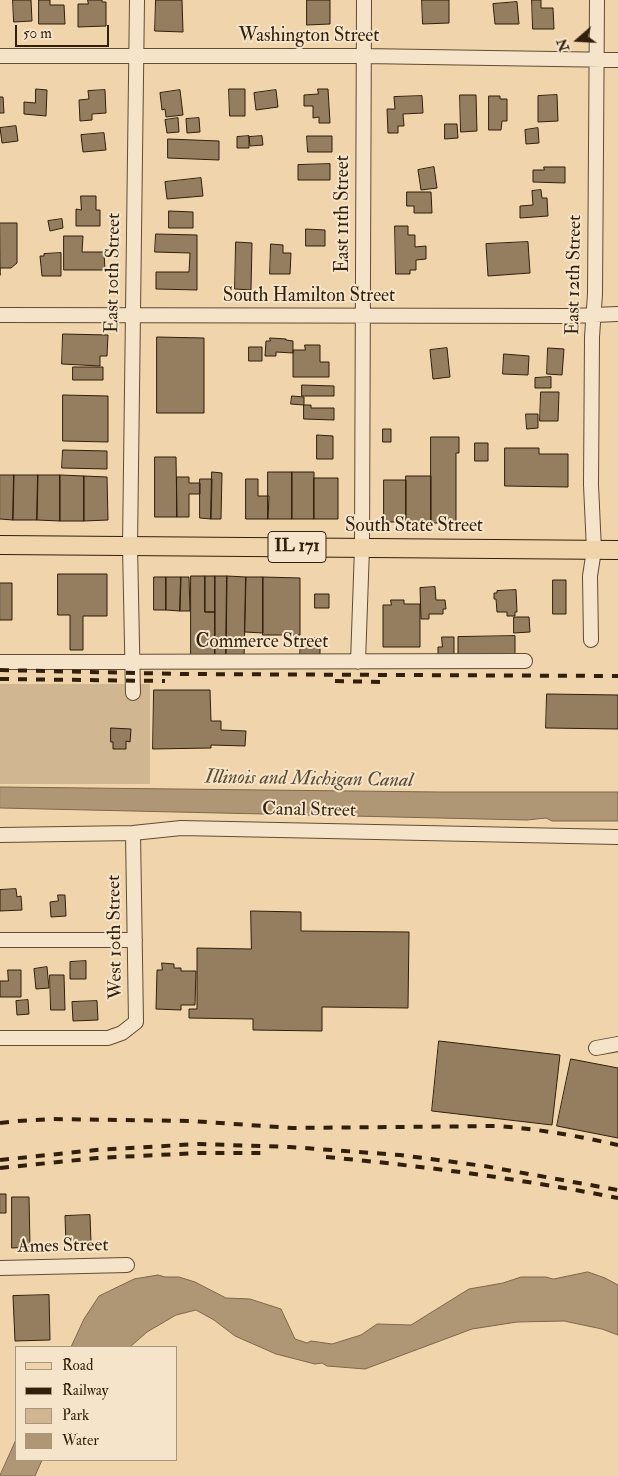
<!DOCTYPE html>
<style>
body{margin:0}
#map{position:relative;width:618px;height:1476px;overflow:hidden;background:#f0d5ac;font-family:"IM FELL Double Pica",serif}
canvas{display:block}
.legend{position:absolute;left:15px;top:1346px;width:162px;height:115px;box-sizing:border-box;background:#f5e4c9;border:1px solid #a7957d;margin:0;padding:6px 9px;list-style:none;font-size:15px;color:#311f0b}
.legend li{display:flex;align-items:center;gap:10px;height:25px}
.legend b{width:25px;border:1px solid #a7957d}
.north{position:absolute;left:553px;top:15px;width:50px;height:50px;-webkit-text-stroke:4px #f5e4c9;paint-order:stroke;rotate:251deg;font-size:14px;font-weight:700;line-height:20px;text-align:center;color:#311f0b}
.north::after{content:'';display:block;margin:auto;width:18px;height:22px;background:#311f0b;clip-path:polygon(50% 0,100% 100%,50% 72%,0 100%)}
.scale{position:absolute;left:15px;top:25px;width:94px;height:22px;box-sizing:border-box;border:2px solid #311f0b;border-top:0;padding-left:6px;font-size:15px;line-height:18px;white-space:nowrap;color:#311f0b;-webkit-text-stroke:4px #f5e4c9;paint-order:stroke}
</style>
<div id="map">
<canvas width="618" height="1476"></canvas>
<ul class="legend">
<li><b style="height:6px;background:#f0d5ac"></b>Road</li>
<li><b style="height:6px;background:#311f0b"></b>Railway</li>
<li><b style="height:14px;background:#d0b691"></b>Park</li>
<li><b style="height:14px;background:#af9775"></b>Water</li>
</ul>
<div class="north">N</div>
<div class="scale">50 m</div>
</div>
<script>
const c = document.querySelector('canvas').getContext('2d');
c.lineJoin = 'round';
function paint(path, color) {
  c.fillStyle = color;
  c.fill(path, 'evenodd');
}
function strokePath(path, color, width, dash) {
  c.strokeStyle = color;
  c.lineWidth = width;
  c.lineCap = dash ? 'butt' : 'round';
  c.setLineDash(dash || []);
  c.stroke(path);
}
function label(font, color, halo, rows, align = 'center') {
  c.font = font + ' "IM FELL Double Pica",serif';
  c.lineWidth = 4;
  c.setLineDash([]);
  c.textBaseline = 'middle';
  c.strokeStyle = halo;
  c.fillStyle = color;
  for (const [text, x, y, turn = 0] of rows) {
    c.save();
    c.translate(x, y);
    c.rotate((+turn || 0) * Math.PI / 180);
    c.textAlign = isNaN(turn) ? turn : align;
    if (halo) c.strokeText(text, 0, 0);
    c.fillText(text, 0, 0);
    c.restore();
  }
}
paint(new Path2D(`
 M0 684H150V784H0Z`), '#d0b691');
const water = new Path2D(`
 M0 787 440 792H618V821H552L546 818 527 820 0 808Z
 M588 1272 605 1278 618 1285V1335L602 1329 564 1321 517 1322 472 1329 365 1369 327 1366 322 1363 315 1364 276 1354 235 1336 214 1320 196 1310 176 1315 147 1332 130 1347H71L84 1319 99 1296 134 1279 158 1275 165 1277H179L195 1282 226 1298 250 1299 281 1309 295 1339 307 1343 311 1341 332 1344 361 1335 377 1324 411 1325 469 1289 503 1283 521 1277H546L553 1279Z
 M16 1440V1460H42L35 1476H0Z`);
paint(water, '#af9775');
strokePath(water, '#7d674b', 1);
const building = new Path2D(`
 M13 0H31L32 21 14 22Z
 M39 0H50V5H64L65 24H39Z
 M88 0H102V2H106V26L78 27V4H88Z
 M156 0H182L183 32 155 31Z
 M307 0H330V24L307 25Z
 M422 0H449V23L423 24Z
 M532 0H541V8H553L554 29H533Z
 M517 2 519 24H495L493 4Z
 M36 89 47 90 46 116 24 114V102L35 103Z
 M229 89H245V116H230Z
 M318 89H328L330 123H319V117L313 118V106H304V95L318 94Z
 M105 90 106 113 92 114V120L80 121 79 100 89 99 88 91Z
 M180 90 183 115 166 117 165 109 162 110 160 93Z
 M276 90 278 107 256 110 254 93Z
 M460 95H476L477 131 461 132Z
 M557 95 558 121 538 122V96Z
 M422 96 423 113 403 114 404 126H398V133H388L387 109H395L394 97Z
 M489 96H500V99H507V121H502L501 130H489Z
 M0 97H3L4 113H0Z
 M178 118 179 132 167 133 165 120Z
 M199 118 200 132 187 133 186 119Z
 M445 124H457L458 138 445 139Z
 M16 126 18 141 2 143 0 128Z
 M538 128 539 143 526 144 525 130Z
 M104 133 106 150 83 152 81 135Z
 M249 136V148H237V137Z
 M262 136 263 145 250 146 249 137Z
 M307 136H332V152H308Z
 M168 139 219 141V160L168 158Z
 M330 164V180H298V165Z
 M434 167 437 188 421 190 418 170Z
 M544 167H565V183L533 182V170H544Z
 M201 178 203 196 167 199 165 182Z
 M541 190 542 198H547L548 216 520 218V206L533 205 532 191Z
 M407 192H431L432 213H414V206H407Z
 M81 196H96V210H100V226H76V209L81 210Z
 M169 211 193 212V228H169Z
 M62 219 63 228 50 231 48 221Z
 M0 223H17V263L11 268H0V275Z
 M395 226H408V235H415V247L426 246V259L416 260V270H410V274H396Z
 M306 229 325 230V246H306Z
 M156 234 197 235V290L156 289V272H189L190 253 155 252Z
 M64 236H83L82 252H104L105 270H64Z
 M236 242 252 243 251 290 235 289Z
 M528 242 530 273 488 276 486 244Z
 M271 244 283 245V253H291L290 274H270Z
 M61 253V276H42L40 256H44V254Z
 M63 334 108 335 107 356H100V366L62 364Z
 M157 337 204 338V413H157Z
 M270 338 286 339V340L293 341V353L276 352V356H265L266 341H270Z
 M305 345H320V362H329V377H293V350H305Z
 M249 347H262V361H249Z
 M447 348 450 377 433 379 430 350Z
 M548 348 564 349 562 375 547 374Z
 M504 354 529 356 528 375 503 374Z
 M73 367H103V380H73Z
 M551 377V388H535V378Z
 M302 385 334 386V396H302Z
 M541 392H559L558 421H540Z
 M63 395 108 396V442L63 441Z
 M292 396 304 397V405L291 404Z
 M304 405H311V408H334V420L304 419Z
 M526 414H538V428L527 429Z
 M383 429H391V442H383Z
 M317 435 333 436V459H317Z
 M431 437H459V453H456V523H431Z
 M475 443H488V461H475Z
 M505 448H539V454H568V487L505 486Z
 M63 450 107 451V469L62 468Z
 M155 457H176L177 517H155Z
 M212 472 222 473 221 519H211Z
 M268 472H292V519H268Z
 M292 472H314V519H292Z
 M0 475H14L13 520 0 519Z
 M14 475H38L37 520H13Z
 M38 475H60V521L37 520Z
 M60 475 84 476V521H60Z
 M84 476 107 477 108 520 84 521Z
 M406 476H431V523L406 522Z
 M177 477H189V483H200V494H189V517H177Z
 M314 478H338V519H314Z
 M200 479H212L211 519 200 518Z
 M246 479H258V496H269L268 519H246Z
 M384 480H406V522H384Z
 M58 574H107V616H83V650H70V615H58Z
 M191 576H205V612H215V660H191Z
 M205 576H215V612H205Z
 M215 576H227L226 659 215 660Z
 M227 576 246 577 244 659H226Z
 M154 577H166V610H154Z
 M166 577H181L180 611 166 610Z
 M181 577H189L190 611H180Z
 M246 577H263V633L245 632Z
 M263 577 300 578V635H263Z
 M553 580H566V614H553Z
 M0 583H12V620H0Z
 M435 587 436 600H445L446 609H443V614H429V619H421L420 588Z
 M516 590 517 612H515V616H507V612H497L496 599H494V593H497V591Z
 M315 594H329V608H315Z
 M391 600H404V604H420V647H383V605H391Z
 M514 617H529L530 632 514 633Z
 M515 636V659L458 660V637Z
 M442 637H454V657L438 659V647H442Z
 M301 638H320V658L300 657Z
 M154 690H210L211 721H221V730L246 731 245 746 211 745V748L153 749Z
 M547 694 618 695V729L546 728Z
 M111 728 131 729 130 742 126 741V749H113V742H111Z
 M16 889 17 897 21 896 22 910 0 911V890Z
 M58 895H65L66 916 51 917 50 902 58 901Z
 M251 911 301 912V931L409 932 408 1008 322 1007V1031L253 1030V1019L189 1018V1009H197V948L251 949Z
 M86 961V979H70V962Z
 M162 963 174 964V968H181V971H196L195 1005H181V1010L156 1009 157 970H162Z
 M47 967 49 988 36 989 34 969Z
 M8 970H21V997H0V981H8Z
 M50 975H64L65 1010H51Z
 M28 1000 29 1014 17 1015 16 1001Z
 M97 1001 98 1020 73 1021 72 1002Z
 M439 1041 560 1055 552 1125 432 1111Z
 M571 1059 618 1068V1138L557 1126Z
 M0 1194H6V1213H0Z
 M12 1197H29L30 1247 12 1248Z
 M90 1215 91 1243 66 1244 65 1216Z
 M49 1295 50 1340 15 1341 13 1296Z`);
paint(building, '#947e5f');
strokePath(building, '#311f0b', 1);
const minor = new Path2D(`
 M0 56H364L618 60
 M0 315 571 316 618 314
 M591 640 590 576 594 550 591 485 592 337 595 294 597 0
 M0 662 525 661
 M358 662 362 548 364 0
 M133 693 130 546 137 0
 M0 835 133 833 181 828 618 837
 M0 940H135
 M0 1038H108L122 1033 136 1022 133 833
 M596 1048 618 1044
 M0 1268 127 1265`);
const major = new Path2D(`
 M0 545 618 550`);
strokePath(minor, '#614c33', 16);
strokePath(major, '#311f0b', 20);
strokePath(minor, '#f5e4c9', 14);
strokePath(major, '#f0d5ac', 18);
strokePath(new Path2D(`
 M0 670 182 674 618 676
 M0 679 165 681
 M335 681 382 682
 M0 1123 18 1121 52 1119 192 1121 292 1128 498 1126C539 1129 578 1136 618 1145
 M326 1157C424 1166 521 1179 618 1198
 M0 1160 96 1150 198 1144 290 1147 400 1155 484 1166 618 1190
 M0 1168 97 1158 199 1153H264`), '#311f0b', 4, [9, 9]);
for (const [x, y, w] of [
 [297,547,58]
]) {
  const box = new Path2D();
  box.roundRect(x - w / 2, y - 15.5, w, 31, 4);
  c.fillStyle = '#f5e4c9';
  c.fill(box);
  strokePath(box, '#311f0b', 1);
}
label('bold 18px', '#311f0b', null, [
 ["IL 171",297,547]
]);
label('19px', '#311f0b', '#f5e4c9', [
 ["Washington Street",309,37],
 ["East 11th Street",344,214,-90],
 ["East 10th Street",114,273,-89],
 ["East 12th Street",575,275,-89],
 ["South Hamilton Street",309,297],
 ["South State Street",414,527],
 ["Commerce Street",262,643],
 ["Canal Street",309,811,1],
 ["West 10th Street",116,937,-91],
 ["Ames Street",63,1247,-1]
]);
label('italic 20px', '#5d4930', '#f5e4c9', [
 ["Illinois and Michigan Canal",309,780,1]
]);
</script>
